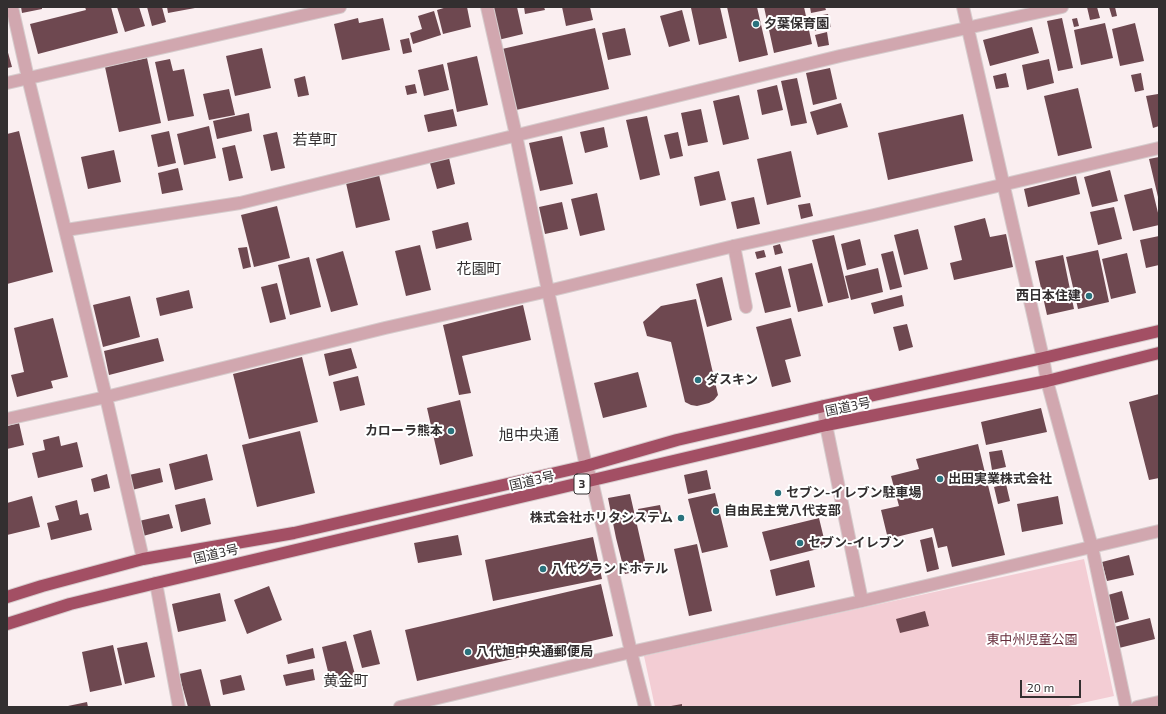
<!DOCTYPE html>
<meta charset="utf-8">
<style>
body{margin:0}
#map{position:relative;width:1166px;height:714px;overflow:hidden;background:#faeef0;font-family:"Exo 2",sans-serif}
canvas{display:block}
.frame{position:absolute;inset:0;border:8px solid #332f30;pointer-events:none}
.scale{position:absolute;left:1020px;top:680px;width:61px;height:18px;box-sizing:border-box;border:2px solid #332f30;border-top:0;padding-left:5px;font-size:12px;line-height:14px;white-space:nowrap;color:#332f30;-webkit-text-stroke:3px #fff;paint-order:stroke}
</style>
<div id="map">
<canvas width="1166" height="714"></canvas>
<div class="frame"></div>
<div class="scale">20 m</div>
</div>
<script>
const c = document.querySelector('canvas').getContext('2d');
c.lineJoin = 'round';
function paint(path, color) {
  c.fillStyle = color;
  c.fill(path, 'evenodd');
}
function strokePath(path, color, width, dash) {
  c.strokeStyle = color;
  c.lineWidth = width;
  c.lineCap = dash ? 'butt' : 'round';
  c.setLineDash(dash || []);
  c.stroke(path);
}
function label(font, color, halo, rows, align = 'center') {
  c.font = font + ' "Exo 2","Noto Sans JP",sans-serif';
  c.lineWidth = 4;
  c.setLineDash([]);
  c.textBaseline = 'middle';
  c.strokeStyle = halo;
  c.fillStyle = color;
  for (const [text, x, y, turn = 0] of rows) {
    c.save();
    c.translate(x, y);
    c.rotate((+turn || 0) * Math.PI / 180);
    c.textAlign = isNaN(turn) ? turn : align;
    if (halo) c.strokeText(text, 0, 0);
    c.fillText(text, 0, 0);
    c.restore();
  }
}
paint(new Path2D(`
 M1084 559 1114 696 1064 707H655L644 656Z`), '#f3cdd4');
paint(new Path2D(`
 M21 7H42V9L22 13Z
 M85 7H111L118 33 38 54 30 24 86 10Z
 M117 7H139L145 26 125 32Z
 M147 7H162L166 22 152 26Z
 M167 7H195V8L168 13Z
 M447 7H467L471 27 443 34 437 10Z
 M490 7H517L523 34 498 40Z
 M524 7H544L545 10 525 14Z
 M562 7H590L593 20 566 26Z
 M695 7H720L727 38 699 45 691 8Z
 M727 7H757L768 55 739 62Z
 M764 7H804L812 44 774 53Z
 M810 7H825L826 10 811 13Z
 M1087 7H1097L1100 18 1090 20Z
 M1109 7H1115L1117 16 1112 17Z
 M682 10 690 41 669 47 660 16Z
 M434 11 441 35 413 44 410 33 422 29 418 16Z
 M828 14 831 27 815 31 812 17Z
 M358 18 359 23 383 18 390 50 342 60 334 24Z
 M1062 18 1073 68 1058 71 1047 21Z
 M1077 18 1079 26 1074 27 1072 19Z
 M1105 23 1113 58 1081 65 1074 30Z
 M1135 23 1144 61 1120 66 1112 29Z
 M1032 27 1039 53 990 66 983 40Z
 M595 28 609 89 516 110 502 49Z
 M625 28 631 55 608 60 602 33Z
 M827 32 829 45 818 47 815 35Z
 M409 38 412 52 403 54 400 40Z
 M262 48 271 88 235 96 226 56Z
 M7 49 12 67 7 68Z
 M477 56 488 105 457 112 447 63Z
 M147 58 161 123 119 132 105 67Z
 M170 59 173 71 184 69 194 116 168 121 155 62Z
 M1049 59 1054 83 1027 90 1022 65Z
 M443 64 449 90 424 96 418 70Z
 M830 68 837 99 813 105 806 73Z
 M1006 73 1009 87 996 89 993 76Z
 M1141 73 1144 90 1135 92 1131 75Z
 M305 76 309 95 298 97 294 79Z
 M797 78 807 123 791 126 781 81Z
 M415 84 417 93 407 95 405 86Z
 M777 85 783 110 762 115 757 90Z
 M1078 88 1092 148 1058 156 1044 96Z
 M229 89 235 115 209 120 203 94Z
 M1158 94 1159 100V126L1153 128 1146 96Z
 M739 95 749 139 723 145 713 101Z
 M841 103 848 127 817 135 810 112Z
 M453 109 457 126 428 132 424 115Z
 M701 109 708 142 688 146 681 113Z
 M249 113 252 131 217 139 213 121Z
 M963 114 973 161 888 180 878 133Z
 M647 116 660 175 640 180 626 120Z
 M209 126 216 158 184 165 177 134Z
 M604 127 608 147 585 153 580 132Z
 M19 131 53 272 7 284V134Z
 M169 131 176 163 158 167 151 135Z
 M277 132 285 168 271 171 263 135Z
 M678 132 683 156 670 159 664 135Z
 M562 136 573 184 540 191 529 143Z
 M235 145 243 178 229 181 222 148Z
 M114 150 121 182 88 189 81 157Z
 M791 151 801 197 767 205 757 159Z
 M1159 157V197H1158L1149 159Z
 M449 158 455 184 437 189 430 163Z
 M178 168 183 190 162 194 158 173Z
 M1110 170 1118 201 1092 207 1084 177Z
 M719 171 726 200 700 206 694 177Z
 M379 175 390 220 356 228 346 183Z
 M1076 176 1080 194 1028 207 1024 189Z
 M1152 188 1159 217V225L1133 231 1124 195Z
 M597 193 605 230 580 236 571 199Z
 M754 197 760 224 737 229 731 202Z
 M562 202 568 229 545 234 539 207Z
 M810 203 813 216 801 219 798 205Z
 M277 206 290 258 254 267 241 215Z
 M1114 207 1122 239 1098 245 1090 212Z
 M985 218 990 237 1006 234 1013 267 954 280 950 263 962 260 954 226Z
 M468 222 472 240 436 249 432 231Z
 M918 229 928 269 904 275 894 235Z
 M834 235 849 298 828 303 812 240Z
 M1159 236V265L1146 268 1140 240Z
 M860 239 866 265 847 270 841 244Z
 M780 244 783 253 775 255 773 246Z
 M420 245 431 290 406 296 395 251Z
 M247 247 251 267 243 269 238 248Z
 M764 250 766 257 757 259 755 252Z
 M1098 250 1109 302 1078 309 1066 257Z
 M343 251 358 305 331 312 316 259Z
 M893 251 902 287 890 290 881 254Z
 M1127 253 1136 293 1111 299 1102 259Z
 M1063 255 1074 309 1047 315 1035 261Z
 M309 257 321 307 290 315 278 265Z
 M812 263 823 306 798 312 788 269Z
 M781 266 791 307 765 313 755 273Z
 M878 268 883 292 851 300 845 276Z
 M722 277 732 320 707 327 696 284Z
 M277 283 286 319 270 323 261 287Z
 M189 290 193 308 160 316 156 298Z
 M902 295 904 306 874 314 871 303Z
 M130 296 140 337 103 347 93 305Z
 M696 299 718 395 714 400 709 403 697 406 691 405 685 402 671 342 647 336 643 322 661 306Z
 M523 305 531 340 462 356 471 393 459 395 443 325Z
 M53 318 68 377 51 381 53 388 17 397 11 375 24 372 14 328Z
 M791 318 801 356 785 360 791 382 772 387 756 327Z
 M907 324 913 347 899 351 893 327Z
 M158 338 164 361 109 375 104 351Z
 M351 348 357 368 329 376 324 354Z
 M302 357 318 422 249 439 233 374Z
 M638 372 647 407 603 418 594 383Z
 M358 376 365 405 340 411 333 382Z
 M1159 394V478L1149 480 1129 402Z
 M460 400 473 456 440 465 427 408Z
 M1041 408 1047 432 986 445 981 422Z
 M19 423 24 445 7 449V426Z
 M300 431 315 493 257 507 242 445Z
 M59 436 61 446 77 442 83 467 38 478 32 453 45 450 43 440Z
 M978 444 1005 555 952 567 947 546 938 548 933 528 888 539 881 510 899 506 891 476 919 469 916 459Z
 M1002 450 1006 467 992 470 989 452Z
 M207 454 213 480 175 490 169 464Z
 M160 468 163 482 132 490 129 475Z
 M707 470 711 489 688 494 684 475Z
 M107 474 110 488 94 492 91 479Z
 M1006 484 1010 501 998 504 994 487Z
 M715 493 728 547 702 553 688 499Z
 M630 494 647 569 625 574 616 538 608 498Z
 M32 496 40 527 7 535V503Z
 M1058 496 1063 524 1022 532 1017 504Z
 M205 498 211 524 181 532 175 505Z
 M77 500 80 515 88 513 92 530 51 540 47 523 59 520 55 506Z
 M660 505 662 514 640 518 638 509Z
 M169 514 173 528 143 536 139 521Z
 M819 518 826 547 770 561 762 532Z
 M458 535 462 555 418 563 414 543Z
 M593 537 602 579 493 601 485 560Z
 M932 537 939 569 927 572 920 540Z
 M697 544 712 611 689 616 674 549Z
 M1129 555 1134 575 1107 581 1102 562Z
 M809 560 815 587 776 596 770 570Z
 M601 584 613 636 417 681 405 630Z
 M269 586 282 620 247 634 234 600Z
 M1122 591 1129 619 1115 623 1108 595Z
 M220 593 226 621 178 632 172 604Z
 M925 611 929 626 900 633 896 619Z
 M1150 618 1155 639 1119 648 1114 627Z
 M371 630 380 664 362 668 353 635Z
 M346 641 357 682 332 688 322 647Z
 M147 642 155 677 125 684 117 648Z
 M113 645 122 685 90 692 82 652Z
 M313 648 315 658 288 664 286 655Z
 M201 669 211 707H188L179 674Z
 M313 669 315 680 286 686 283 675Z
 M241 675 245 690 223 695 220 680Z
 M87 702 88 707H68V706Z
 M682 704V707H671V706Z`), '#6e4850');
const lane = new Path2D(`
 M734 246 746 307`);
const street = new Path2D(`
 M12 7 28 78 106 397 143 559
 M487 7 516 135 548 291 586 466 592 481 631 652 645 707
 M963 7 1043 358 1047 381 1092 547 1126 707
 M7 83 340 7
 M66 230 240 203 840 56 1062 7
 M824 406 826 425 862 601
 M7 419 106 397 385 328 548 291 734 246 874 215 1159 148
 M156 583 179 707
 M400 707 631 652 862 601 1159 531
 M1137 707 1159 702`);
const highway = new Path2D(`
 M7 597 42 586 143 559 294 533 586 466 677 440 824 406 1043 358 1159 331
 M7 624 70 604 156 583 826 425 1047 381 1159 353`);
strokePath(lane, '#d6cccd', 14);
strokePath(street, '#d6cccd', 14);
strokePath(highway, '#d6cccd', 14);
strokePath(lane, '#d1a7af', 12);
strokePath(street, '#d1a7af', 12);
strokePath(highway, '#a34f64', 12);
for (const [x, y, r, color] of [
 [756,24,4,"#2a727d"],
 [1089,296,4,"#2a727d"],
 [698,380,4,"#2a727d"],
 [451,431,4,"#2a727d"],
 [940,479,4,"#2a727d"],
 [778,493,4,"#2a727d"],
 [716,511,4,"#2a727d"],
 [681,518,4,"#2a727d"],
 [800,543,4,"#2a727d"],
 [543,569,4,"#2a727d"],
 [468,652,4,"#2a727d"]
]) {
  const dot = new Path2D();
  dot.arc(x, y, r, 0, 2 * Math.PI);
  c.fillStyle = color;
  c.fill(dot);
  strokePath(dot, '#fff', 1.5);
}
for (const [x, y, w] of [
 [582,484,16]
]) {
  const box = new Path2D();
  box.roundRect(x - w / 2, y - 10, w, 20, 3);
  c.fillStyle = '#fff';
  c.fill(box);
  strokePath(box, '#332f30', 1);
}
label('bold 12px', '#332f30', null, [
 ["3",582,484]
]);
label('bold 13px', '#332f30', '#fff', [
 ["夕葉保育園",764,24],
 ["西日本住建",1081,296,"right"],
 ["ダスキン",706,380],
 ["カローラ熊本",443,431,"right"],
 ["出田実業株式会社",948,479],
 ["セブン-イレブン駐車場",786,493],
 ["自由民主党八代支部",724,511],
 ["株式会社ホリタシステム",673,518,"right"],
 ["セブン-イレブン",808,543],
 ["八代グランドホテル",551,569],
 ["八代旭中央通郵便局",476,652]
], 'left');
label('13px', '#332f30', '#fff', [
 ["国道3号",848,407,-12],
 ["国道3号",532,481,-13],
 ["国道3号",216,554,-13]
]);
label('13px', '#672e3c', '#fff', [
 ["東中州児童公園",1032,640]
]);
label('15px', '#332f30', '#fff', [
 ["若草町",315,140],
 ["花園町",479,269],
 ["旭中央通",529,435],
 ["黄金町",346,681]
]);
</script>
